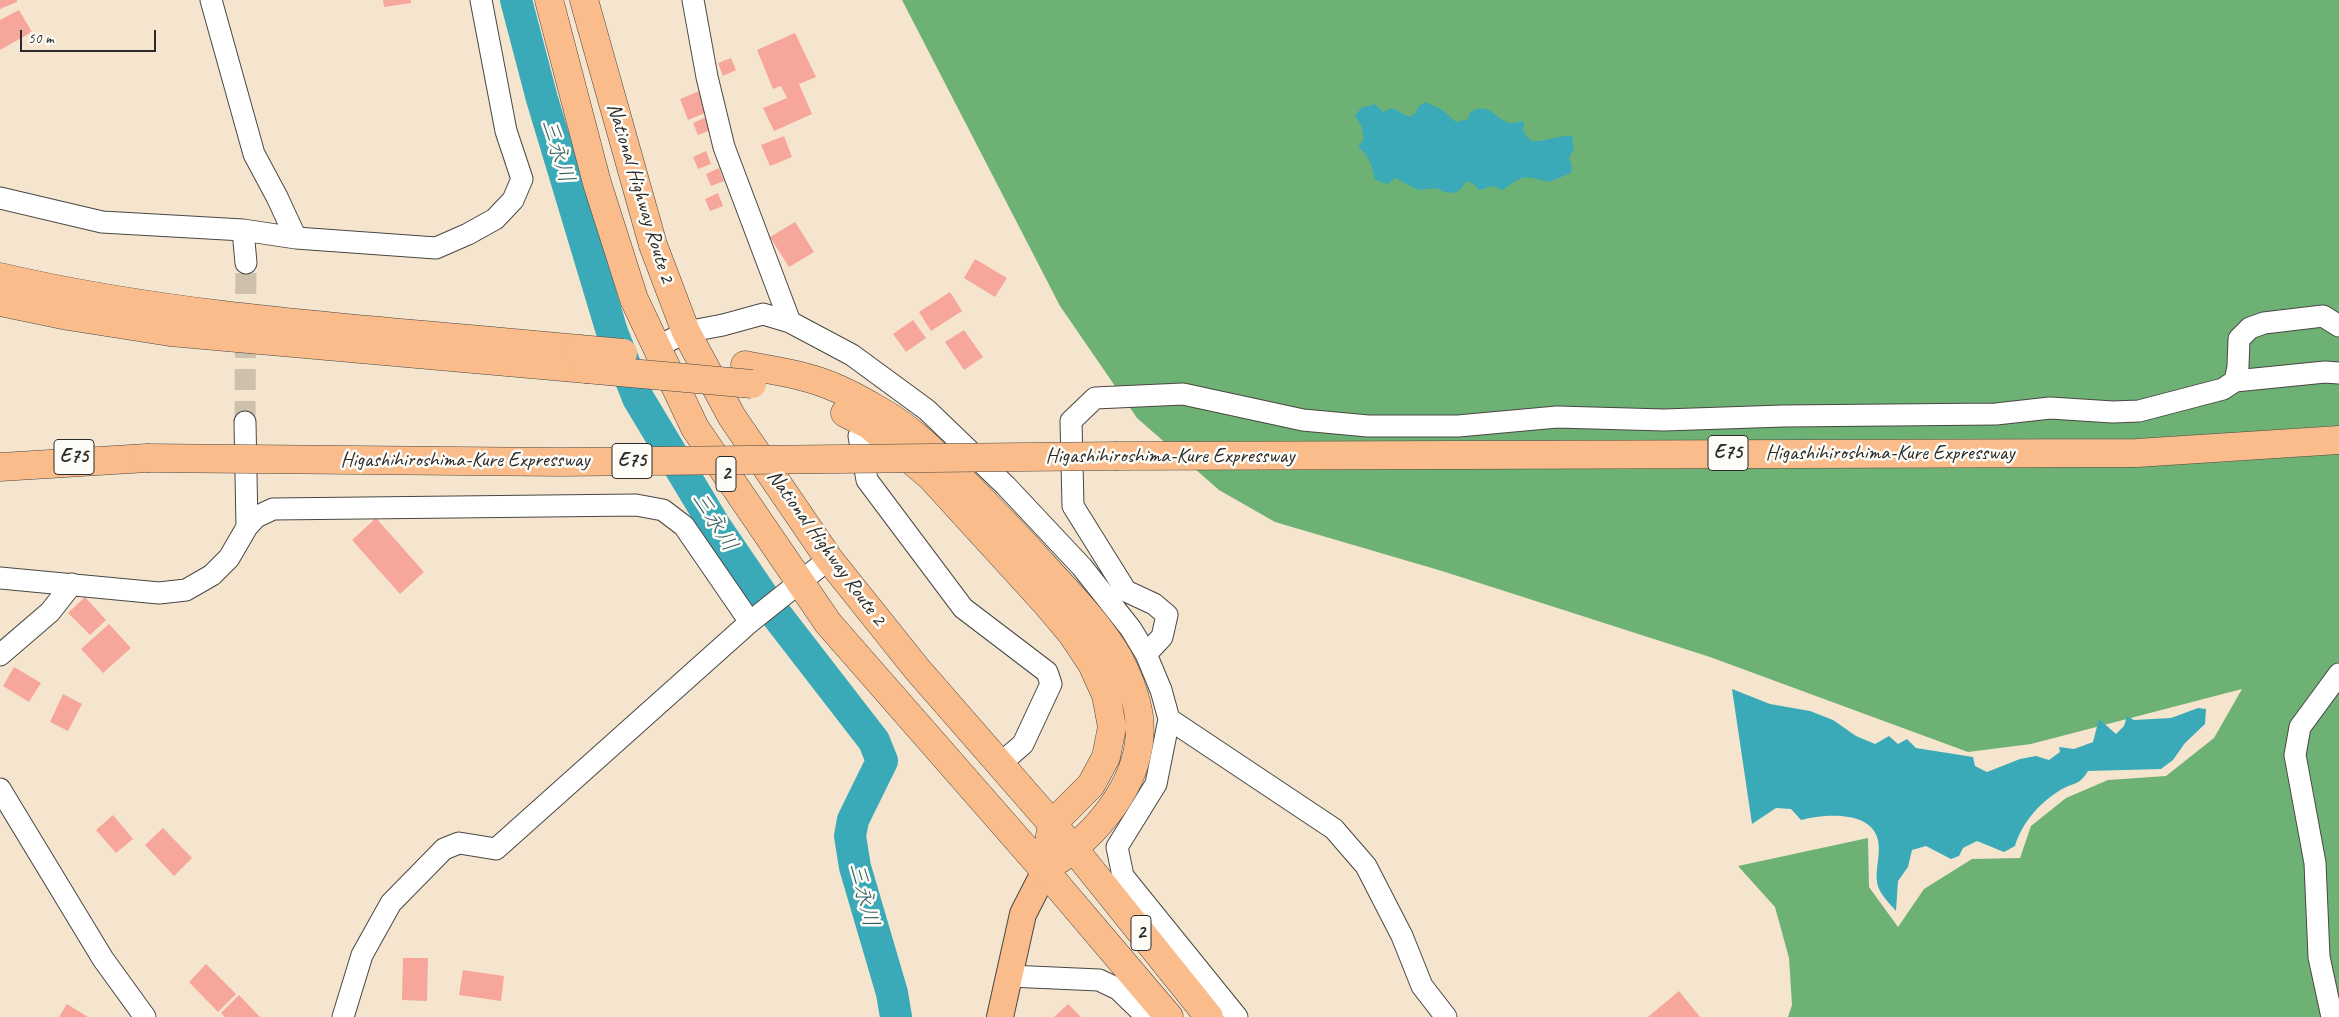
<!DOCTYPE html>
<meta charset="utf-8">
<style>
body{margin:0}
#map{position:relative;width:2339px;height:1017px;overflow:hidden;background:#f6e5ce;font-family:Caveat,sans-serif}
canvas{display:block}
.scale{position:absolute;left:20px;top:30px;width:136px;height:22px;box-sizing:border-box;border:2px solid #2b2b2b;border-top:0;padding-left:6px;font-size:15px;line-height:18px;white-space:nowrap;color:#2b2b2b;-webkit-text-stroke:4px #fdfcf7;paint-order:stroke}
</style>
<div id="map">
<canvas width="2339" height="1017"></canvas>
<div class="scale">50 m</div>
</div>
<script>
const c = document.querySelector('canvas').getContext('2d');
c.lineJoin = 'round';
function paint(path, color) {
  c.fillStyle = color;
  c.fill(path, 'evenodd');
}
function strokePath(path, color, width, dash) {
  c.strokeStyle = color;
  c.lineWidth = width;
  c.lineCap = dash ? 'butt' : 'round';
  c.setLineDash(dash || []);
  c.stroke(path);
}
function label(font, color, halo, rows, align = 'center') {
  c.font = font + ' Caveat,"Klee One",sans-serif';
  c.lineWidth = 5;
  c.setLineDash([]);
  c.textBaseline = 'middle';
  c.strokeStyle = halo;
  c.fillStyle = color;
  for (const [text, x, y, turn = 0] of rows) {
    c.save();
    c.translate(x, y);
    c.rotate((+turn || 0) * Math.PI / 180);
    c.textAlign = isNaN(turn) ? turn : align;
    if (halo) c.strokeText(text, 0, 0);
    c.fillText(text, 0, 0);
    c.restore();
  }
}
paint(new Path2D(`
 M902 0H2339V1017H1788L1792 1005 1789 958 1775 907 1738 866 1868 838 1869 887 1898 927 1924 889 1972 859 2020 858 2031 826 2066 798 2108 780 2166 776 2214 738 2242 689 2031 744 1968 752 1710 657 1442 571 1275 522 1219 490 1137 418 1060 306Z`), '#6eb174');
paint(new Path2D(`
 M1425 102 1441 109 1456 122 1468 119 1470 112C1493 101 1493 120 1511 123 1515 123 1520 121 1524 121L1523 131 1531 141C1545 142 1558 135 1572 136L1574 148 1569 158 1572 165 1571 173 1549 182C1523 176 1525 174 1503 190L1493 186 1479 190 1474 184 1466 181 1461 189 1454 193 1444 192 1436 188 1418 190 1395 178 1388 184 1375 180C1372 166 1370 156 1358 147L1364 139 1361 125 1355 116 1361 108 1375 104 1383 112 1392 108 1409 117 1416 113 1418 107Z
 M1732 689 1770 704 1810 711 1833 720 1856 736 1875 744 1889 736 1898 744 1907 739 1916 748 1973 757 1975 766 1987 772 2020 759 2036 756 2049 760 2060 752 2059 747 2074 749 2093 742 2099 719 2116 734 2124 726 2127 716 2134 720 2171 718 2198 708 2206 709 2205 724 2185 743 2173 760 2161 769 2088 771C2080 784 2077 782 2064 788 2042 800 2022 822 2015 846L2004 852 1977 841 1963 848 1959 856 1951 859 1926 846 1912 850 1908 867 1898 881 1896 911C1889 903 1878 892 1877 882 1875 869 1881 855 1878 840 1871 810 1824 814 1801 820L1791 809 1776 808 1752 824Z`), '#3baab8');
strokePath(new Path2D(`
 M516 0 542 99 612 332 638 398 715 526 768 604 874 741 882 761 853 820 850 836 855 867 892 993 896 1017`), '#3baab8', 32);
paint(new Path2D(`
 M0 0H17V2L0 9Z
 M383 0H411V3L384 7Z
 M19 10 32 32 0 50V20Z
 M795 33 816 77 799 84 812 114 774 131 763 108 787 98 781 86 773 89 757 50Z
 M731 58 736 70 723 76 718 63Z
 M702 90 710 111 688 120 680 99Z
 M706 117 711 130 698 135 693 123Z
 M784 136 792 157 770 166 761 145Z
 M706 151 711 164 698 169 693 157Z
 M719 168 724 181 711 186 706 174Z
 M718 193 723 206 710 211 705 199Z
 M795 222 814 252 789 267 770 237Z
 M975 259 1007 278 995 297 964 278Z
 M950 292 962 311 931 331 919 312Z
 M913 320 926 338 906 352 893 334Z
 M964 330 983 357 964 370 945 342Z
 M376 518 424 572 400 594 352 540Z
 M85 597 106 620 90 635 68 613Z
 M109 624 131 648 103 673 81 649Z
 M14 667 41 683 29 702 3 686Z
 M63 694 82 704 68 731 50 722Z
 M113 815 133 839 116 853 96 830Z
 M163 828 192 858 174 876 145 845Z
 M403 958H428L427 1001 402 1000Z
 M206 964 236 994 218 1012 189 982Z
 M463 970 504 976 501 1001 459 995Z
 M1679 991 1700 1017H1648Z
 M239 995 260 1017H225L221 1013Z
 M67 1004 88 1017H59Z
 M1068 1004 1081 1017H1054Z`), '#f6a69b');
strokePath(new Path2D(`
 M245 422 246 263`), '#cdc0ad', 21, [21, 11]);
const minor = new Path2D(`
 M211 0 254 154 277 197 296 238
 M693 0 707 77 724 147 790 322
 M0 198 102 222 243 230 296 238 436 248 468 234 495 219 513 200 522 179 506 131 481 0
 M243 230 246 263
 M657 347 686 332 723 325 763 314 790 322 852 355 927 410 1006 486 1082 567 1131 629 1146 654 1161 690 1169 719 1156 784 1117 847 1123 876 1237 1017
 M2235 381 2325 372 2339 373
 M245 422 247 527
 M859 436 867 480 963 608 1047 672 1051 684 1023 744 1000 764
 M0 578 159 593 186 590 212 575 229 558 247 527 256 517 273 509 636 505 663 510 684 526 750 622
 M1146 654 1162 637 1167 615 1154 604 1126 591 1073 506 1071 421 1095 398 1183 394 1303 420 1368 426H1458L1557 417 1664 420 1783 416 1996 414 2050 408 2113 412 2139 411 2223 389 2235 381 2238 367 2239 339 2250 328 2264 323 2323 316 2339 326
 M0 655 50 612 72 584
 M1169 719 1334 829 1366 866 1402 936 1422 986 1446 1017
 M0 789 103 959 145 1017
 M1009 976 1099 980 1118 989 1147 1017
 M343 1017 362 955 391 903 444 849 459 843 496 849 750 622 829 559
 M2332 1017 2319 957 2315 863 2295 755 2300 727 2339 674`);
const major = new Path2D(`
 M1000 1017 1023 914 1045 871`);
const highway = new Path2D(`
 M549 0 597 183 634 299 695 428 828 623 1045 871 1169 1017
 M584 0 653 245 686 332 732 417 829 559 917 669 1074 849 1209 1017
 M0 277C189 321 386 330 579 349
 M0 302 68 316 170 332 586 369
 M745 365C775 371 808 375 836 388 851 394 866 403 880 411 912 429 937 455 963 481 991 509 1018 537 1044 566 1070 595 1098 623 1118 657 1128 676 1136 695 1139 717 1146 775 1103 827 1060 859
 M845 413 869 425 931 477 1045 602 1072 634 1092 664 1106 695 1112 727 1106 757 1091 785 1052 824 1049 842
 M1117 456 2137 453 2339 440
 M0 467 147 458`);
strokePath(minor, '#494743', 23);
strokePath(major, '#494743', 28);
strokePath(highway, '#494743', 29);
strokePath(minor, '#fff', 21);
strokePath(major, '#f9bc8a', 26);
strokePath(highway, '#f9bc8a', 28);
const highwayBridge = new Path2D(`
 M579 349 623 353
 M586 369 752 384
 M147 458 561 462 1117 456`);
strokePath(highwayBridge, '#494743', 29, []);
strokePath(highwayBridge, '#f9bc8a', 28);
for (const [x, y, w] of [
 [1728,453,40],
 [74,457,40],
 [632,461,40],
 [726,474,20],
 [1141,933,20]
]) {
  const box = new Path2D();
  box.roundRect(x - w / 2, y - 17.5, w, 35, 4);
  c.fillStyle = '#fdfcf7';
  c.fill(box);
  strokePath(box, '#2b2b2b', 1);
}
label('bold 20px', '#2b2b2b', null, [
 ["E75",1728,453],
 ["E75",74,457],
 ["E75",632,461],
 ["2",726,474],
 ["2",1141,933]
]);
label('21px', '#2b2b2b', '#fdfcf7', [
 ["National Highway Route 2",640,193,73],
 ["Higashihiroshima-Kure Expressway",1890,453],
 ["Higashihiroshima-Kure Expressway",1170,456],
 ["Higashihiroshima-Kure Expressway",465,460],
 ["National Highway Route 2",826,548,54]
]);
label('italic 22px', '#315e63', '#fdfcf7', [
 ["三永川",557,151,73],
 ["三永川",714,522,58],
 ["三永川",863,895,76]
]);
</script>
